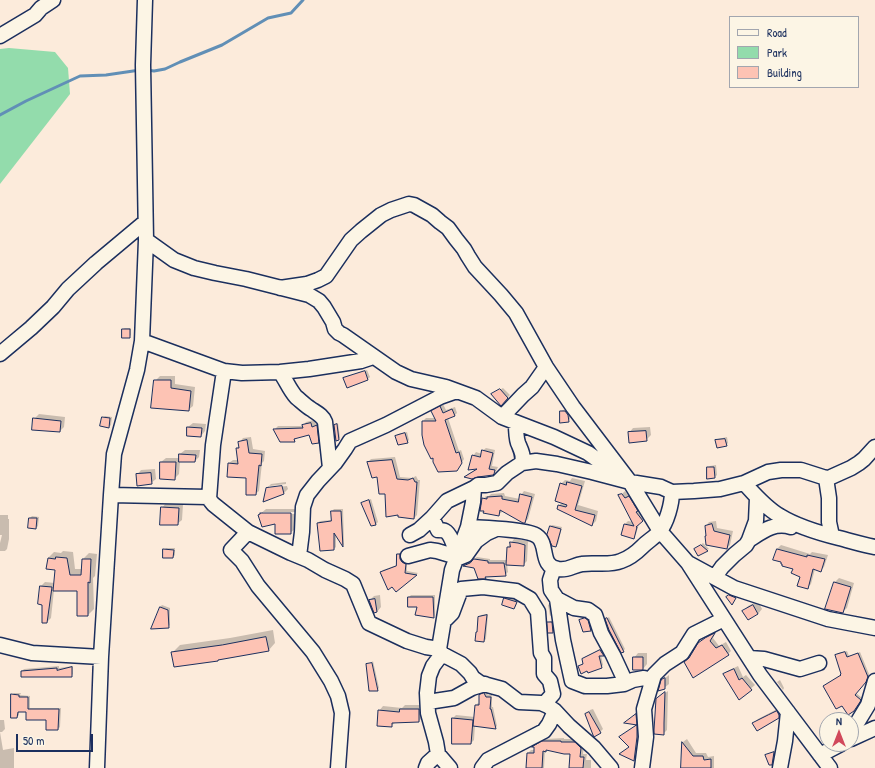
<!DOCTYPE html>
<style>
body{margin:0}
#map{position:relative;width:875px;height:768px;overflow:hidden;background:#fcebdb;font-family:"Patrick Hand",sans-serif}
canvas{display:block}
.legend{position:absolute;left:729px;top:16px;width:130px;height:72px;box-sizing:border-box;background:#fcf5e5;border:1px solid #a2a6af;margin:0;padding:5px 7px;list-style:none;font-size:12px;color:#1b2f5e}
.legend li{display:flex;align-items:center;gap:8px;height:20px}
.legend b{width:20px;border:1px solid #a2a6af}
.north{position:absolute;left:819px;top:712px;width:40px;height:40px;box-sizing:border-box;background:#fcf5e5;border:1px solid #a2a6af;border-radius:50%;rotate:0deg;font-size:11px;font-weight:700;line-height:16px;text-align:center;color:#1b2f5e}
.north::after{content:'';display:block;margin:auto;width:14px;height:18px;background:#d1495b;clip-path:polygon(50% 0,100% 100%,50% 72%,0 100%)}
.scale{position:absolute;left:16px;top:734px;width:77px;height:18px;box-sizing:border-box;border:2px solid #1b2f5e;border-top:0;padding-left:5px;font-size:12px;line-height:14px;white-space:nowrap;color:#1b2f5e;-webkit-text-stroke:3px #fcf5e5;paint-order:stroke}
</style>
<div id="map">
<canvas width="875" height="768"></canvas>
<ul class="legend">
<li><b style="height:5px;background:#fcf5e5"></b>Road</li>
<li><b style="height:11px;background:#93dcac"></b>Park</li>
<li><b style="height:11px;background:#fdc3b4"></b>Building</li>
</ul>
<div class="north">N</div>
<div class="scale">50 m</div>
</div>
<script>
const c = document.querySelector('canvas').getContext('2d');
c.lineJoin = 'round';
function paint(path, color) {
  c.fillStyle = color;
  c.fill(path, 'evenodd');
}
function strokePath(path, color, width, dash) {
  c.strokeStyle = color;
  c.lineWidth = width;
  c.lineCap = dash ? 'butt' : 'round';
  c.setLineDash(dash || []);
  c.stroke(path);
}
paint(new Path2D(`
 M9 48 55 52 68 68 70 94 0 184V49Z`), '#93dcac');
paint(new Path2D(`
 M125 328H131V335L129 337 123 329Z
 M367 370 370 377 368 379 347 387 344 379 346 377Z
 M160 376H175V384L195 387 193 406 188 410 155 381Z
 M503 388 510 395 501 404 494 393Z
 M443 404 446 410 455 407 457 413 454 416 448 418 459 451 461 450 464 459 459 467 423 421 426 418H436L433 411 435 408Z
 M568 409 570 413V419L568 421 561 411 563 410Z
 M39 414 65 417 64 427 60 431 34 419Z
 M105 416 112 417 111 425 109 427 103 418Z
 M314 420 316 424 320 423 322 439 318 442 310 434 297 437 294 441 275 429 278 426H303L306 422Z
 M193 423 206 424 205 431 201 436 188 427Z
 M338 423 340 438 338 440 335 425Z
 M650 427 651 435 646 440 629 433 633 428Z
 M407 432 409 440 407 442 396 436 398 434Z
 M251 437 253 449 265 451 264 461 262 463 259 491 255 494 247 477 229 463 233 460H238L237 448 240 446V442L243 438Z
 M727 437 728 443 726 445 716 441 718 439Z
 M486 448 495 450 492 466 498 467 496 471 492 474 466 476 468 474 478 468 473 456 476 452 482 454V451Z
 M185 450H200L199 457 195 461H180L179 474 174 479 161 462 166 458H180V454Z
 M395 457 400 477 412 478 416 476 418 480H420L417 515 414 518 386 493 378 475 368 462 371 459Z
 M716 465 717 475 715 477 708 468 710 466Z
 M155 469 156 479 151 483 137 475 141 470Z
 M572 478 585 481 578 505 598 511 596 521 592 525 559 506 562 502 561 484 565 480 570 481Z
 M286 482V484L269 486V488L287 486 288 489 284 493 267 488 271 484Z
 M524 491 535 494 528 519 525 522 502 510V512L498 515 483 499 486 496H489L491 494 504 493 505 496 520 499 521 495Z
 M625 491 628 495 632 493 646 517 638 524H639L636 534 633 538 625 524 628 521 633 522 620 496Z
 M371 499 378 522 376 524 372 525 363 504 365 502Z
 M166 503 183 504 182 520 177 524 162 508Z
 M266 509H295V512H263V514H295V529L290 533 276 523 259 515Z
 M334 509H343L344 544 343 546 336 534V547L334 549 318 523 320 521 332 520V511Z
 M0 515H8V519H9V539L7 549 5 551H0V543L2 535H0Z
 M32 516 39 517 38 526 36 528 29 527 30 518Z
 M716 521 717 528 733 531 730 545 727 548 706 526 709 522Z
 M552 525 562 527 558 544 556 546 550 527Z
 M514 539 522 540 528 541 527 561 524 564H507L508 572 505 575 487 576 486 578H479L475 567 465 565 477 557 490 559V560H508V547Z
 M703 543 709 549 698 554 696 549Z
 M781 545 810 554 812 552 828 555 824 567 821 570 815 569 811 584 807 588 801 576 794 568 782 562 775 560 777 549Z
 M166 548H175V555L173 557 164 550Z
 M63 551 73 552 75 569H83V559L89 553 97 554 95 576 93 578 94 609 88 615 78 590H54L51 618 47 622 43 604 41 586 45 582 55 583 56 569 48 558 54 552 61 553Z
 M400 553H401L402 556 407 562V571L418 573 396 590 381 572 383 570 397 565 398 555Z
 M839 578 854 583 847 608 842 612 835 582Z
 M732 593 737 596 734 601 728 597Z
 M380 595 381 607 377 612 370 600 374 596Z
 M411 595H435V615L434 617 409 597Z
 M507 597 518 600 516 606 514 608 505 599Z
 M758 601 762 609 758 614 744 611 748 606Z
 M551 603 553 614 550 616 548 605Z
 M162 605 170 608V625L168 627 160 607Z
 M488 614 486 639 484 641 479 618 481 615Z
 M590 614 595 626 591 630 583 631 580 621 584 616Z
 M609 617 625 649 623 651 606 619Z
 M550 621H554L555 630 553 632H549L548 623Z
 M273 630 275 643 268 651 173 652 180 645 230 638Z
 M716 632 713 638 719 646 726 642 731 651 728 654 691 657 703 640Z
 M603 648 605 653 603 655H601L603 665 601 667H579L584 664 583 659 585 657Z
 M847 651 849 656 860 652 869 674 868 679 856 693 862 698 854 710 841 675 842 674 836 655 838 653Z
 M638 653H647V664L643 669 634 658Z
 M373 661 379 688 378 689 372 662Z
 M59 666V668L73 666V674L71 676 22 671 24 669Z
 M738 666 743 677 746 675 755 685 739 698 725 675 728 671Z
 M669 675V684L664 688 662 681Z
 M780 680 784 688 783 690 777 682Z
 M668 691 667 730 663 734 659 698Z
 M486 692 488 695H492V707H493L497 726 495 728 475 725 474 740 471 743 453 718 456 715 475 717 476 705 478 703 480 704V695L482 693Z
 M14 693H21L20 695 30 696V708H61L60 727 58 729 47 719 28 711H19V715L17 717 12 695Z
 M405 705H423V717L419 721 396 722 391 726 379 711 383 706 402 708Z
 M781 707 783 713 778 718 754 723 758 719Z
 M593 709 603 729 600 732 586 714 590 710Z
 M638 713V722L636 724 626 722Z
 M0 720H4L5 729 2 732H0Z
 M638 724 639 734 636 758 634 760 630 746 622 735Z
 M0 732 3 750 14 748V768H0Z
 M564 738V739H578L584 745 583 754H587L586 760H591V768H570L571 753 547 749 545 750 544 768H527L528 753 531 750H535L534 746 536 744 546 739Z
 M687 739 696 753H706L708 757 714 756V768H682L683 742Z
 M776 751 774 762 771 764 766 756 768 754Z`), '#0003');
strokePath(new Path2D(`
 M147 70 154 71 165 69 180 62 222 45 268 18 291 13 303 0
 M0 115 26 101 80 76 106 75 140 70`), '#618fb6', 3);
const building = new Path2D(`
 M122 329H130V338H122Z
 M365 371 368 380 347 388 343 378Z
 M154 380H171V388L191 391 189 411 151 408Z
 M500 389 508 398 501 406 491 394Z
 M440 406 443 413 452 409 455 416 445 420 456 453 459 452 462 463 457 471 438 472 433 462V458L431 459 424 445 422 435V421H436L431 411Z
 M560 411H565L568 415 569 422 560 423Z
 M102 417 110 418 109 428 100 426Z
 M33 418 61 421 60 432 32 430Z
 M311 423 312 427 317 425 319 443 312 444 309 435 294 439 295 442H280L273 429 303 428 302 425Z
 M337 424 339 440 336 441 334 425Z
 M187 427 202 428 201 437 187 436Z
 M646 431 647 441 629 443 628 432Z
 M405 433 408 443 398 445 395 436Z
 M725 439 727 446 717 448 715 440Z
 M247 440 249 453 262 454 261 466 259 465 256 495H246V478L227 477 228 463 238 464 236 448H239L238 442Z
 M482 450 493 453 489 469 495 470 494 474 493 475 478 477 472 479 464 477 477 469 468 470 472 455 480 457Z
 M179 454 196 455 195 462H179Z
 M392 460 397 479 408 480 413 478 415 482H417L414 519 398 517V515L386 517 385 494H379L377 477 372 478 367 462Z
 M160 462H176L175 480 160 479Z
 M707 467H714L715 478 707 479Z
 M151 473 152 484 137 486 136 474Z
 M567 482 582 486 575 510 595 515 592 526 557 509 558 505 566 507 567 505 555 501 560 483 566 485Z
 M282 486 284 494 263 502 266 488Z
 M520 494 532 497 525 523H523L500 510 499 516 483 513 484 511H480L482 498 487 499V497L502 496V499L518 502Z
 M622 494 625 498 629 496 638 511 636 512 643 521 636 527H637L634 539 621 535 624 524 634 526 618 495Z
 M369 500 376 525 371 526 361 503Z
 M161 507 179 508 178 525H160Z
 M331 511H341L343 547 334 533V550L320 551 317 523 331 521Z
 M260 513H291V534H275V524L262 527 258 515 260 514Z
 M29 518H37L36 529 28 528Z
 M712 524 714 531 730 535 727 549 706 545 705 536H706L705 526Z
 M550 526 561 529 556 547 552 546 547 535Z
 M510 542 518 543 525 545 524 566 506 565 507 547H510Z
 M701 545 708 551 698 556 694 549Z
 M163 549 174 550 173 558H163Z
 M777 549 807 557V555L825 559 821 572 813 569 808 589 797 586 800 577 791 573 793 569 782 566V564H781V562L773 560Z
 M397 554H400V559L402 562 406 564 405 573 417 575 396 592 392 587 388 590 380 572 396 566Z
 M56 557 67 558 70 575H81L82 559H91L90 583 88 582V616H77V591H53L55 570 46 569 48 558 55 559Z
 M474 559 488 561V563H504L506 576 485 577 486 579H478L474 568 463 566 470 563Z
 M834 582 851 587 843 613 825 609Z
 M40 586 52 587 47 623H42V605L38 604Z
 M729 595 736 598 732 605 726 597Z
 M408 597H433L434 618 415 615 417 607H408Z
 M504 598 517 602 514 609 502 605Z
 M375 599 377 612 374 613 369 600Z
 M753 605 758 614 748 620 742 611Z
 M160 607 168 610 169 628 151 629Z
 M487 615 484 642 475 641 476 632H477L478 617Z
 M585 618 588 620 591 631 583 632 579 620Z
 M607 618 624 652 621 653 609 630 605 619Z
 M547 622H552L553 633H548Z
 M715 633 710 641 716 648 722 645 729 655 693 678 684 662 689 658 698 643 705 638Z
 M266 637 269 651 218 660V661L174 667 171 652 222 645Z
 M600 650 604 656H599L602 668 588 673 587 671 581 674 578 666 583 664 582 659Z
 M845 652 847 657 858 653 868 677 866 682 855 695 861 700 860 702 854 711 848 715 842 706 836 709 823 686 841 675H840L841 674 835 655Z
 M633 657H643V670H633Z
 M372 663 378 691H369L366 664Z
 M72 667V677H21V671L57 668V670Z
 M734 669 739 680 742 678 752 690 739 700 723 674Z
 M665 678V689L658 691 661 680Z
 M665 692 664 723V735L654 734V730L656 699Z
 M484 693 486 697H491L490 709H491L496 729 473 726 475 705H479V695Z
 M11 694 19 695V697H28V709H59L58 730H46V720H26V712H18L17 718H11Z
 M400 709H419V722L392 723V727L377 726 378 710 399 712Z
 M777 711 779 715V718L757 731 752 723 768 715Z
 M589 712 601 733 594 737 593 735 585 714Z
 M636 714 637 725 624 723Z
 M452 718 473 720 471 744H452Z
 M637 725V737L634 761 619 754 629 747 619 737Z
 M542 741H561V742H575L581 748 580 757H584L583 768H569L570 754H564L546 750V752L543 751 542 768H526L527 753H534V747H532Z
 M682 742 693 756H703L704 760 711 759V768H681Z
 M774 752 772 765H769L765 755Z`);
paint(building, '#fdc3b4');
strokePath(building, '#1b2f5e', 1);
const minor = new Path2D(`
 M0 36 35 15 41 8 53 0
 M146 240 174 260 194 268 215 273 246 279 309 295 319 301 324 307 333 322 335 329 339 333 343 335 396 372 411 379 446 387 476 398 502 417 554 437 588 453 620 476
 M280 288 307 284 318 280 326 276 351 240 361 231 381 215 391 210 409 204 414 205 432 215 440 222 448 228 456 239 464 249 468 256 475 267 501 295 516 313 546 367 573 407 630 482 660 531 688 563 760 675 830 768
 M142 341 224 371 242 373 280 372 309 369 361 361 373 357
 M0 354 31 328 53 307 68 289 96 263 145 222
 M224 371 213 445 209 499 213 504 248 532 291 553 308 560 325 570 345 579 353 584 369 623 407 641 426 647 439 649
 M280 372C286 380 289 389 296 397 301 401 306 406 311 409 317 413 323 416 325 422L330 468
 M502 417 523 395 532 387 546 367
 M522 463 536 461 557 464 592 472 630 482 661 487 672 492 694 491 720 489 744 483 768 472 781 470H801L826 478 831 477 851 468 859 463 864 459 875 447
 M826 478 829 498V522L832 536
 M744 483C755 495 766 508 780 516 798 527 819 533 839 538 851 541 863 545 875 547
 M111 495 208 497
 M432 518 447 501 474 488
 M468 527C481 528 528 529 537 536 549 544 539 566 558 569 567 571 574 565 582 564 594 562 609 566 621 561 630 558 637 552 643 546 648 541 655 537 659 532 667 523 672 503 672 492
 M248 532 231 550 242 561 258 586 313 652 331 681 338 696 342 713 338 768
 M410 535 419 530 432 518 438 530C440 530 443 530 445 531 451 534 455 549 457 555
 M749 540C763 531 774 522 791 527
 M299 556 302 532 303 507 307 495 318 481 335 463 345 449 350 441 386 425 440 397 457 391
 M408 556 430 550 437 551 457 557
 M456 559 466 555 476 541 487 533 496 529
 M688 563 734 588 828 619 875 628
 M554 568 550 580 551 590 557 599 563 640 572 681 585 686H607L624 684 633 680 644 678 652 680
 M715 577 722 567 734 555 746 545 749 540 756 521 757 498
 M557 599 574 608 588 610 595 615 601 633 613 655 626 683
 M446 619 452 613 461 589 483 587 516 591 530 599 538 612 541 653 544 658V674L550 681 553 694 544 704
 M0 645 32 653 101 657
 M442 654 461 664 470 673 473 678 480 683 502 689 519 702 541 703 548 706 555 711 569 726 594 748 611 768
 M749 658 764 659 800 669 819 663
 M428 702 454 698 472 688 485 684
 M851 733 868 705 875 681
 M851 739 875 728
 M438 754 450 768
 M820 755 841 744
 M97 768 101 657 111 495 114 454 137 370 142 341 146 240 143 65 145 0
 M426 768 428 763 438 754 436 742 428 713 427 693 429 676 433 666 442 654 439 649 452 570 468 527 473 502 474 488 478 485H486L497 483 507 473 522 463C524 455 521 450 518 443 516 437 516 429 516 423
 M482 768 488 760 544 731 549 724 555 711
 M642 768 646 737 644 709 654 675 665 664 682 653 694 634 724 619
 M780 768 785 741 788 712`);
strokePath(minor, '#1b2f5e', 17);
strokePath(minor, '#fcf5e5', 14);
</script>
